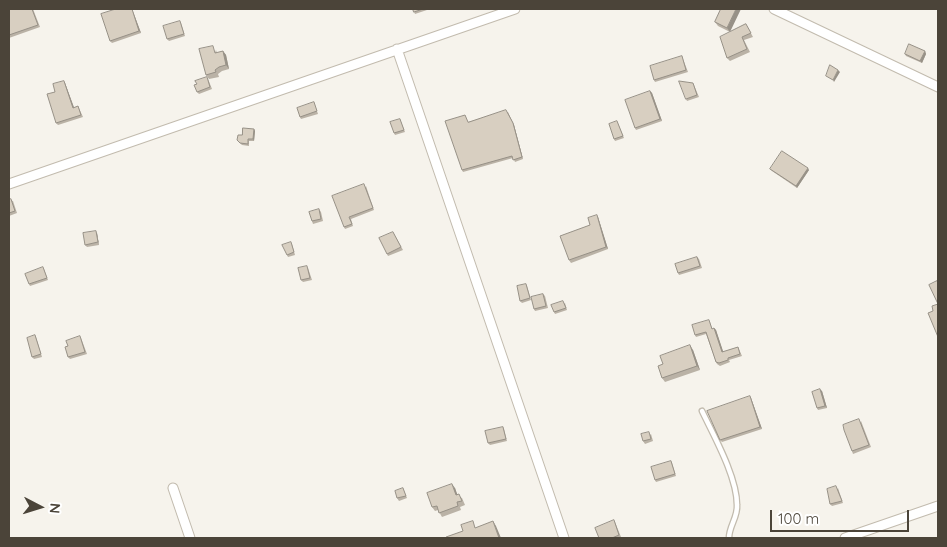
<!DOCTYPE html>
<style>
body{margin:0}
#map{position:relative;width:947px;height:547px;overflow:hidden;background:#f6f3ec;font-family:Quicksand,sans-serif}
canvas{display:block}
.frame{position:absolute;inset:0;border:10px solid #4b4439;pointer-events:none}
.north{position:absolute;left:15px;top:482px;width:50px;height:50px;-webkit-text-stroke:4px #fff;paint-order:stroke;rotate:95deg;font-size:14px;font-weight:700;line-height:20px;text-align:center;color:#4b4439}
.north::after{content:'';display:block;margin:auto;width:18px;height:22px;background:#4b4439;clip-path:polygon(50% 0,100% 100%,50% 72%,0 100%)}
.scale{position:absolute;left:770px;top:510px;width:139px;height:22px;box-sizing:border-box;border:2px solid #4b4439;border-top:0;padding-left:6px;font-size:15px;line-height:18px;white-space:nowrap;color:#4b4439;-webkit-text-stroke:4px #fff;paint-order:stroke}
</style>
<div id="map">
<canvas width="947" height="547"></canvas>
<div class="frame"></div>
<div class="north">N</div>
<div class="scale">100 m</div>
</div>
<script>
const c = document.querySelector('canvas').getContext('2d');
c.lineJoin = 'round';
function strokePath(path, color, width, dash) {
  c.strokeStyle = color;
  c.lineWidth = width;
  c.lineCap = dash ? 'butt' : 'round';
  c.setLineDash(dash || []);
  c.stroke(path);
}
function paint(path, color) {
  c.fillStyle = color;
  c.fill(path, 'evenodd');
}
const service = new Path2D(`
 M702 411C714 436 737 477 737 505 738 517 729 526 729 538`);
const minor = new Path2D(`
 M774 9 938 87
 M397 49 564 538
 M9 184 515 9
 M173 488 190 538
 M845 538 938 506`);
strokePath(service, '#c2bbae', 7);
strokePath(minor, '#c2bbae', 11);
strokePath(service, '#fff', 4.5);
strokePath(minor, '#fff', 9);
paint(new Path2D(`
 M9 9H33L40 27 9 38Z
 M116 9H132L141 33 112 43 110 41Z
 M413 9H426L427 10 415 14Z
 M721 9 730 32 746 24 753 37 744 40 750 52 730 61 727 58 730 32 718 26 715 22Z
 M181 23 185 36 169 41 167 39Z
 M216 50 217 53 223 51 226 55 229 69 222 71 218 74 219 77 209 79 206 75Z
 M925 51 926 54 922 63 906 56 905 54Z
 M682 56 683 59 688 72 655 82 654 80Z
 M208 79 212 89 199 94 197 92Z
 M65 83 74 108 78 106 83 117 58 125 56 123 55 92Z
 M694 85 699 97 687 101 686 99Z
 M650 91 652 93 662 121 636 130 635 128Z
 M314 102 318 114 301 119 300 117Z
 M508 112 514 125 523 159 515 162 513 158 463 172 462 170 465 115 468 122Z
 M400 119 405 132 395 135 394 133Z
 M617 121 624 138 615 141 614 139Z
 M254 129 255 131 254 141H249V146L242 145 237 140 242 135Z
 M770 169 809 170 797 188 772 171Z
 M366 186 374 210 351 219 353 226 345 229 344 227Z
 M9 200 13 201 17 213 9 216Z
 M319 209 321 212 323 221 313 224 312 221Z
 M598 217 608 249 571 263 569 260 590 225Z
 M393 232 403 250 388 256 387 254Z
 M97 233 99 245 87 247 85 245Z
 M292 244 295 255 288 257 287 255Z
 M697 257 699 259 702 268 679 275 678 273Z
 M308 268 312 280 303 282 301 280Z
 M44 269 48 280 30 286 29 284Z
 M526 284 527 286 531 300 522 303 520 301Z
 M543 294 545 296 548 308 535 311 534 309Z
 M565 303 567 310 555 314 554 312Z
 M710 322 712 329 714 328 716 330 723 352 738 347 742 356 729 360 730 362 720 366 717 364 716 362 706 334 696 337 695 335Z
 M35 335 36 337 42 357 34 359 32 357Z
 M81 338 87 354 70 359 68 357V346Z
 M693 350 700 370 665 382 662 378 663 364Z
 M822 391 827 408 818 410 817 408Z
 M751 398 762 429 722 442 720 440Z
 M861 421 871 447 853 454 852 451Z
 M503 427 504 429 507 441 490 445 488 443Z
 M651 434 653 441 645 444 643 441Z
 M671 461 672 463 676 476 656 482 655 480Z
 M403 488 407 498 399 501 397 498Z
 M455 488 457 495 462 498 465 505 460 507 461 510 442 517 438 510 435 511 432 507Z
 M838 488 843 503 832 506 830 504Z
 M615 522 621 537 618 538H599Z`), '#bab2a6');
paint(new Path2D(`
 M132 9 141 33 139 31Z
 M736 9H741L730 32 727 28Z
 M223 51 226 55 229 69 226 65Z
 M925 51 926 54 922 63 920 61Z
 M838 70 840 72 834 82 833 80Z
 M64 81 65 83 75 110 73 108Z
 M650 91 652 93 662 121 660 119Z
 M506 110 514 125 523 159 522 157Z
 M254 129 255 131 254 141 253 139Z
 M808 168 809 170 797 188 796 186Z
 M597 215 598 217 608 249 606 247Z
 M96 231 97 233 99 245 98 242Z
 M714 328 716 330 724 354 722 352Z
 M690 345 693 350 700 370 697 366Z
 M820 389 822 391 827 408 825 406Z
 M750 396 751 398 762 429 760 427Z
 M452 484 455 488 459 499 456 495Z
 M493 521 496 526 501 538H499Z`), '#979187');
const building = new Path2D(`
 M9 9H32L38 25 9 35Z
 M116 9H132L139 31 110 41 101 14Z
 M413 9H423L414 12Z
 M721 9H736L727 28 715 22Z
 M180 21 184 34 167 39 163 26Z
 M746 24 751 33 742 37 747 49 727 58 720 37Z
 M909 44 925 51 920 61 905 54Z
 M213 46 215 53 223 51 226 65 219 67 215 70 216 72 206 75 199 49Z
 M682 56 686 70 654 80 650 66Z
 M830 65 838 70 833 80 826 76Z
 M207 77 210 87 197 92 194 85 197 84 195 81Z
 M64 81 73 108 78 106 81 115 56 123 47 94 55 92 53 84Z
 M679 81 693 83 697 95 686 99Z
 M650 91 660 119 635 128 625 100Z
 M314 102 317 111 300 117 297 108Z
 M506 110 513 123 522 157 513 160 512 156 462 170 445 121 465 115 468 122Z
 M400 119 404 130 394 133 390 122Z
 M617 121 623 136 614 139 609 124Z
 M243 128 254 129 253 139H248V144L240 143 237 140 238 135H242Z
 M782 151 808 168 796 186 770 169Z
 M364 184 373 208 349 217 352 224 344 227 332 196Z
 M11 199 15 211 9 213V200Z
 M319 209 321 219 312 221 309 212Z
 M597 215 606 247 569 260 560 236 590 225 588 218Z
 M96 231 98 242 85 245 83 233Z
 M393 232 401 247 387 254 379 238Z
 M291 242 294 252 287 255 282 245Z
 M697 257 700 266 678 273 675 264Z
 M307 266 310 278 301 280 298 268Z
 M43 267 47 278 29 284 25 274Z
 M937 281 938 284V337L928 313 933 311 932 306 938 304 929 285Z
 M526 284 530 298 520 301 517 286Z
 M543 294 546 306 534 309 531 297Z
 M563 301 566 308 554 312 551 305Z
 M709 320 712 329 714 328 722 352 738 347 740 354 728 358V360L719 363 716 362 706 332 695 335 692 325Z
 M35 335 41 354 32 357 27 338Z
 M80 336 85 352 68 357 65 347 68 346 66 341Z
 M690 345 697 366 662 378 658 366 663 364 660 356Z
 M820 389 825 406 817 408 812 392Z
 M750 396 760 427 720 440 707 411Z
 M859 419 869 445 852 451 844 430 843 425Z
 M503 427 506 439 488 443 485 431Z
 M649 432 651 439 643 441 641 434Z
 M671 461 675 474 655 480 651 467Z
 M452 484 456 495 459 494 462 501 457 502 458 506 439 513 437 506 432 507 427 493Z
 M836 486 842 501 830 504 827 489Z
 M403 488 406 496 397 498 395 491Z
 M614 520 619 535 612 538H599L595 528Z
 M473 521 475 528 493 521 499 538H446V537L463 531 461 525Z`);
paint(building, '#d8cfc1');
strokePath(building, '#979187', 1);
</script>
